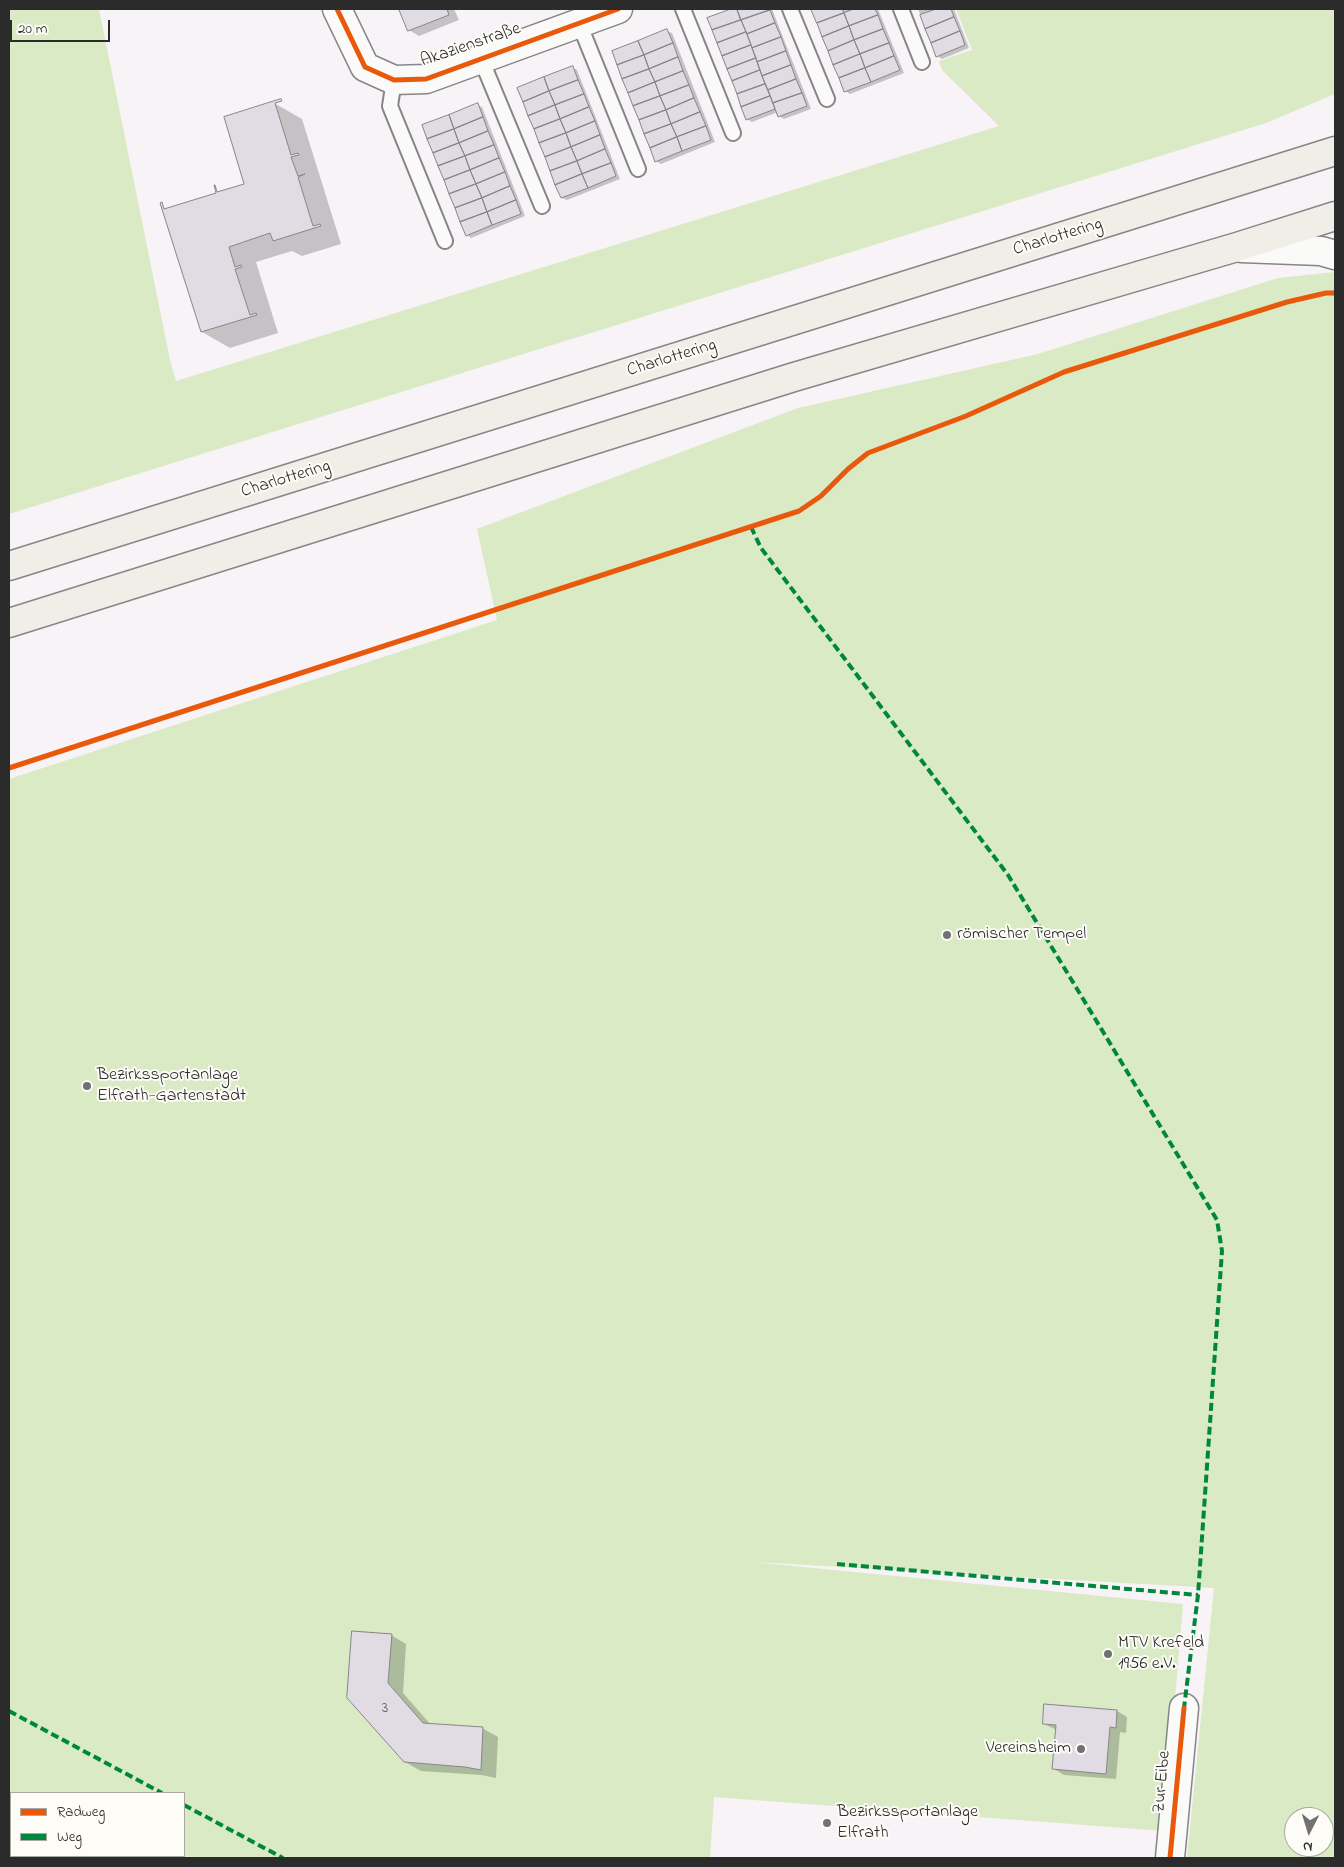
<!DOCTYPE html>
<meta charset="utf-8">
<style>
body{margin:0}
#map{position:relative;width:1344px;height:1867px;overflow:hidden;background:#f7f3f7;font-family:"Indie Flower",sans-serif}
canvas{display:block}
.frame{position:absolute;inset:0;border:10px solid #2b2b2b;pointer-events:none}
.legend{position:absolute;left:10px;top:1792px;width:175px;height:65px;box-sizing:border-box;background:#fdfcf7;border:1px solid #a9a8a5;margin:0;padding:6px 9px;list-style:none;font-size:15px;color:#2b2b2b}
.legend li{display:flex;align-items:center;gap:10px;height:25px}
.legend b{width:25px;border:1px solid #a9a8a5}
.north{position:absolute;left:1284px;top:1807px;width:50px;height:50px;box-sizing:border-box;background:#fdfcf7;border:1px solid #a9a8a5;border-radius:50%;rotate:185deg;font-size:14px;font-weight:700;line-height:20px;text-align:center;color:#2b2b2b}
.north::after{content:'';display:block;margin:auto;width:18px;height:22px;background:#727172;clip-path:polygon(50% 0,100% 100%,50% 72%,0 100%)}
.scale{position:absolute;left:10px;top:20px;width:100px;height:22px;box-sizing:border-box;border:2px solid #2b2b2b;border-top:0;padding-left:6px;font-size:15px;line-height:18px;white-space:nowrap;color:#2b2b2b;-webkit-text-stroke:4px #fdfcf7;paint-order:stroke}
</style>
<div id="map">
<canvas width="1344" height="1867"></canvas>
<div class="frame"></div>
<ul class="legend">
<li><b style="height:6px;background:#e8590c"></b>Radweg</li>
<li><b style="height:6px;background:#00873e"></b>Weg</li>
</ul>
<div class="north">N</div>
<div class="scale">20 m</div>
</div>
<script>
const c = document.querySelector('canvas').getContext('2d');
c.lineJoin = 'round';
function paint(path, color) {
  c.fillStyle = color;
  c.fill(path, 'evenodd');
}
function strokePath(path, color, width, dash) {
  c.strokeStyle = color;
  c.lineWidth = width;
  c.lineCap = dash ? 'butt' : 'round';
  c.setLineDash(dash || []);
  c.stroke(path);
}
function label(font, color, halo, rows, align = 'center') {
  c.font = font + ' "Indie Flower",sans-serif';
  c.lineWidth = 4;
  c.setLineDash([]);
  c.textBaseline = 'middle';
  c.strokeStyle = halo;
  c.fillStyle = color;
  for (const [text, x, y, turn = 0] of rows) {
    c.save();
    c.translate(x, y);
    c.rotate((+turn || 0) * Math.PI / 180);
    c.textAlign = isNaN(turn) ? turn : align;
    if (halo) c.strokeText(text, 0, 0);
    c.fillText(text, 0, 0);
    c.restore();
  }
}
paint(new Path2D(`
 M9 9H99L170 360 176 381 999 126 942 70 939 61 972 50 956 9H1335V94L1266 123 9 514Z
 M1335 272V1858H1187L1214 1588 752 1562 1183 1604 1164 1831 714 1797 710 1858H9V779L497 620 477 529 798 408 1038 354 1278 278ZM352 1632 391 1634 388 1683 423 1723 483 1727 481 1769 465 1767 404 1762 347 1698ZM1044 1704 1117 1710 1116 1728 1110 1727 1106 1774 1052 1769 1056 1725 1043 1724ZM11 1793H184V1856H11ZM1294 1817H1324V1847H1294Z`), '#d9eac5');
paint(new Path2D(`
 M400 9H454L459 20 419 36 409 30Z
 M734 9H772L811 109 784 119 779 116 778 112 752 122 747 119 709 18Z
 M813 9H878L904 73 850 94 845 91Z
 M918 9H954L969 48 942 59 937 56Z
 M667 31 672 33 715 142 661 164 656 161Z
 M573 68 577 70 620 179 567 200 562 198Z
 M274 103 302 119 341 244 302 256 292 251 256 262 278 333 230 348 202 332 246 184Z
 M477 105 482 107 525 216 471 238 467 235Z
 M353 1633 391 1635 406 1644 403 1693 431 1725 482 1728 498 1737 496 1778 481 1775 421 1771 405 1762Z
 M1117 1711 1127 1717 1126 1733 1120 1732 1116 1779 1064 1775 1054 1769 1057 1730 1044 1724Z`), '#0003');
const building = new Path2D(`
 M399 9H447L449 15 408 31Z
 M731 9H737L741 20 712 30 707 18Z
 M737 9H770V10L741 20Z
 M811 9H842L844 13 817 23Z
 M854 9H875L878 15 849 26 844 13Z
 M936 9H951L954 17 925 29 920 15Z
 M770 10 775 23 747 34 741 20Z
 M844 13 849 26 822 37 817 23Z
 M878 15 883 29 854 40 849 26Z
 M954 17 960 31 931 43 925 29Z
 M741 20 746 32 717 43 712 30Z
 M775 23 781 37 752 48 747 34Z
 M849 26 854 40 828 51 822 37Z
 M667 29 673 43 644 55 638 41Z
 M883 29 889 43 860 54 854 40Z
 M960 31 965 45 936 57 931 43Z
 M746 32 751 45 722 56 717 43Z
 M781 37 786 51 757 62 752 48Z
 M854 40 860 54 833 65 828 51Z
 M638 41 644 55 617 65 612 51Z
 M673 43 678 57 649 69 644 55Z
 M889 43 894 56 865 68 860 54Z
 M751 45 756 58 727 69 722 56Z
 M786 51 791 65 762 76 757 62Z
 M860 54 865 68 839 78 833 65Z
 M644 55 649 69 622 79 617 65Z
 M894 56 900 70 871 82 865 68Z
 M678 57 683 71 655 82 649 69Z
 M756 58 760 70 732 81 727 69Z
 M791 65 796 79 768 90 762 76Z
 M573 66 578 80 549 91 544 77Z
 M865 68 871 82 844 92 839 78Z
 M649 69 655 82 628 93 622 79Z
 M760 70 765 84 737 94 732 81Z
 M683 71 689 85 660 96 655 82Z
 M544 77 549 91 523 102 517 88Z
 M796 79 802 93 773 103 768 90Z
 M578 80 584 94 555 105 549 91Z
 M655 82 660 96 633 106 628 93Z
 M765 84 770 96 741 107 737 94Z
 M689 85 694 98 666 110 660 96Z
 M549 91 555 105 528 116 523 102Z
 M802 93 807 106 778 117 773 103Z
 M584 94 589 107 560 119 555 105Z
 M660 96 666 110 639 120 633 106Z
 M770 96 775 109 746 120 741 107Z
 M694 98 700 112 671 124 666 110Z
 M281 99 282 101 275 103 291 155 298 153 299 155 291 157 298 176 305 174 298 177 313 226 320 224 321 226 273 241 270 233 229 247 235 267 241 265 242 267 235 269 250 315 256 313 257 315 201 332 160 203 162 202 164 209 216 193 214 185H215L217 192 244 184 224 117Z
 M478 103 483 117 454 129 449 115Z
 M555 105 560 119 534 129 528 116Z
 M589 107 595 121 566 133 560 119Z
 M666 110 671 124 644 134 639 120Z
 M700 112 706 126 677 137 671 124Z
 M449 115 454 129 427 139 422 125Z
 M483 117 488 131 459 143 454 129Z
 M560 119 566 133 539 143 534 129Z
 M595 121 600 135 571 147 566 133Z
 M671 124 677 137 650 148 644 134Z
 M706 126 711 140 682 151 677 137Z
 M454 129 459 143 433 153 427 139Z
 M488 131 494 145 465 156 459 143Z
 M566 133 571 147 545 157 539 143Z
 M600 135 605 149 577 161 571 147Z
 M677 137 682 151 655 162 650 148Z
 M459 143 465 156 438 166 433 153Z
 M494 145 499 158 470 170 465 156Z
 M571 147 577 161 550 171 545 157Z
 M605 149 611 163 582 174 577 161Z
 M465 156 470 170 444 180 438 166Z
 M499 158 505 172 476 184 470 170Z
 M577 161 582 174 555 185 550 171Z
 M611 163 616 176 588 188 582 174Z
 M470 170 476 184 449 194 444 180Z
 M505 172 510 186 482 198 476 184Z
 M582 174 588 188 561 198 555 185Z
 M476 184 482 198 455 208 449 194Z
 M510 186 516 200 487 212 482 198Z
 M482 198 487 212 460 222 455 208Z
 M516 200 521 214 492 225 487 212Z
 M487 212 492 225 466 236 460 222Z
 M352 1631 392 1634 388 1683 423 1723 483 1727 481 1770 465 1767 404 1762 347 1698Z
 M1044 1704 1117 1710 1116 1728 1110 1727 1106 1774 1052 1769 1056 1725 1043 1724Z`);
paint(building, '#e1dbe4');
strokePath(building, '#878587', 1);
const service = new Path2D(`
 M683 9 733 133
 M790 9 827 99
 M901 9 922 62
 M579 23 638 169
 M481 59 542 206
 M394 80 390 106 445 241`);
const minor = new Path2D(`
 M337 9 365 67 394 80 426 79 618 9
 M1170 1858 1184 1708`);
const secondary = new Path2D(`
 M1241 248 1321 251 1335 255`);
const trunk = new Path2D(`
 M9 566 1335 151
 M9 623 794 377 1237 247 1335 216`);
strokePath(service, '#878587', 18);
strokePath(minor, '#878587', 31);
strokePath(secondary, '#878587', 31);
strokePath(trunk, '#878587', 31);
strokePath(service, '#fafaf9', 14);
strokePath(minor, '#fafaf9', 28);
strokePath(secondary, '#fafaf9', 28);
strokePath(trunk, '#f1ede7', 28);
strokePath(new Path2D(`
 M751 527 761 548 1008 875 1217 1220 1222 1251 1198 1595 1184 1708
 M837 1564 1198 1595
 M9 1711 162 1793
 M184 1805 283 1858`), '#00873e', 4, [8, 4]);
strokePath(new Path2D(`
 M337 9 365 67 394 80 426 79 618 9
 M9 768 799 511 821 496 848 469 868 453 966 416 1064 372 1287 302 1326 293H1335
 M1170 1858 1184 1708`), '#e8590c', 5);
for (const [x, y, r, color] of [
 [947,935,5,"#727172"],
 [87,1086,5,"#727172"],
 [1108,1654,5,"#727172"],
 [1081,1749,5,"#727172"],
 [827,1823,5,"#727172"]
]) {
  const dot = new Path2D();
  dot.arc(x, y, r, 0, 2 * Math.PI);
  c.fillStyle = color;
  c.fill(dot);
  strokePath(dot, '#fdfcf7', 2);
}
label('15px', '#5c5a5c', null, [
 ["3",385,1710]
]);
label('18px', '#2b2b2b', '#fdfcf7', [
 ["Akazienstraße",471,46,-19],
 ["Charlottering",1058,238,-17],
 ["Charlottering",672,359,-17],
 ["Charlottering",286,480,-17],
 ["Zur Eibe",1163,1782,-85]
]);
label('18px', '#2b2b2b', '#fdfcf7', [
 ["römischer Tempel",957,935],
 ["Bezirkssportanlage",97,1076],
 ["Elfrath-Gartenstadt",97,1097],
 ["MTV Krefeld",1118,1644],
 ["1956 e.V.",1118,1665],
 ["Vereinsheim",1071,1749,"right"],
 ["Bezirkssportanlage",837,1813],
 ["Elfrath",837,1834]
], 'left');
</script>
